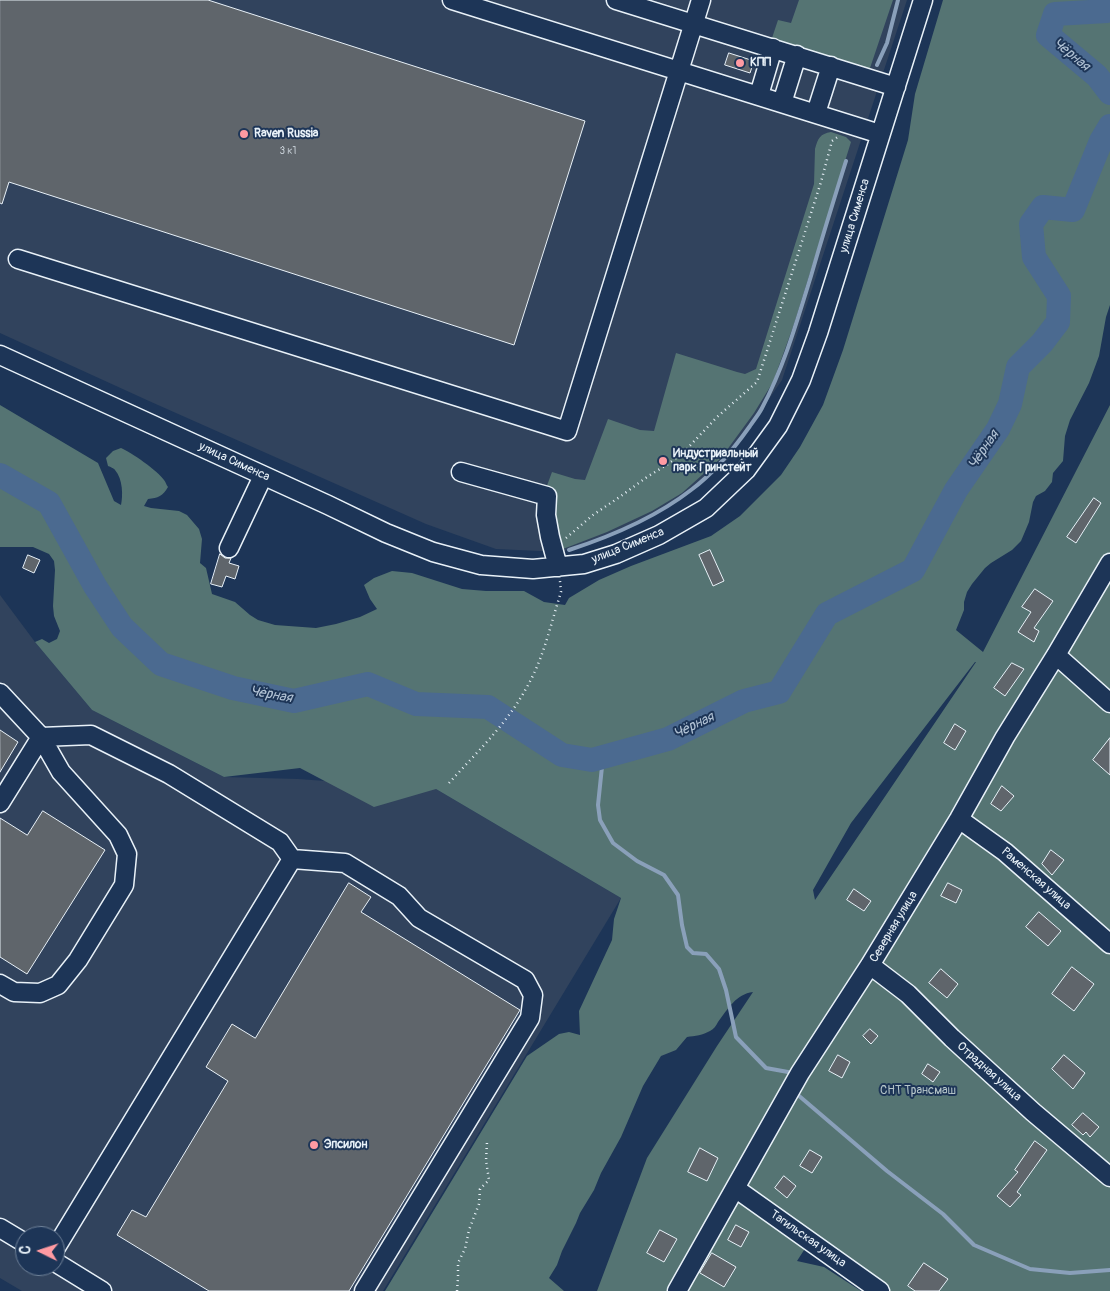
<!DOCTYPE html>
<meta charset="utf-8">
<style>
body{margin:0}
#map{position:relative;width:1110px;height:1291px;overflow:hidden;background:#1d3557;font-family:Pangolin,sans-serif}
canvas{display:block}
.north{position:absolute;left:15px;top:1226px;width:50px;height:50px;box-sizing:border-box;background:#1d3557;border:1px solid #6e8097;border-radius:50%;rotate:274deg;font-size:14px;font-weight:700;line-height:20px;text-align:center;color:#e8f1f8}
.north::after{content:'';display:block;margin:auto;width:18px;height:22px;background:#ff9aa2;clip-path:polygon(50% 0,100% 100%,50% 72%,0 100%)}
</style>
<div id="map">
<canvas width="1110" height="1291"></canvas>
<div class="north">С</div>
</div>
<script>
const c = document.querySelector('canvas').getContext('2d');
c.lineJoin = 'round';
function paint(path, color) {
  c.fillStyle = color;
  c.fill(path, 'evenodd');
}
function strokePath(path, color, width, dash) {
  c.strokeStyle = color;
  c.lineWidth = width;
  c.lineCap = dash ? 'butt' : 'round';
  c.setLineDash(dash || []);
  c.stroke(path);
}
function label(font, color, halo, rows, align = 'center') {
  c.font = font + ' Pangolin,sans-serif';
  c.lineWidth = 4;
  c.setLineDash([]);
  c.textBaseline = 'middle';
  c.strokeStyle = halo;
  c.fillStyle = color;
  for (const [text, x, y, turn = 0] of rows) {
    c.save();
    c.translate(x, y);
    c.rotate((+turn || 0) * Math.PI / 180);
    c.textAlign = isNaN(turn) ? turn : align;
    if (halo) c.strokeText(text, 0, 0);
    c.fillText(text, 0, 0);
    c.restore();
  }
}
paint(new Path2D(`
 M0 0H907L782 380 727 460 686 496 625 527 562 552 496 549 426 524 149 401 0 333Z
 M0 595 35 642 92 710 224 777 298 779 436 789 621 898 383 1291H22L0 1278ZM25 1236H55V1266H25Z`), '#31435d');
paint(new Path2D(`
 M799 0H893L869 71 771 41 778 20 791 23Z
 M943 0H1110V305L1106 317 1099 356 1089 383 1070 420 1065 436 1063 461 1053 473 1052 482 1045 491 1036 496 1033 502 1029 522 1021 541 1012 550 991 563 985 568 972 584 967 592 964 602V610L956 630 983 652 1110 405V1291H866L806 1247 797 1261 824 1267 861 1291H597L647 1158 717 1046 753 992C736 994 728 1009 718 1022 716 1026 714 1029 710 1031 703 1035 695 1036 687 1037L676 1050 661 1056 643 1086 621 1137 601 1173 594 1190 580 1213 576 1223 562 1251 557 1265 549 1278 564 1291H385L527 1056 559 1034 569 1032 580 1035 579 1011 612 940 614 919 621 898 436 789 374 807 300 768 224 777 92 710 35 642 42 639 49 643 57 639 60 631 54 616 53 606 55 570 54 561 49 554 33 547H0V405L98 463 114 501 121 505C123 496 123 479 115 470 115 469 109 466 108 466L106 458 113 451 121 448C131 452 158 471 164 480 166 482 166 485 168 487 163 496 158 498 148 499L144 506 151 508 179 511 187 515 199 529 202 539 200 563 206 568 212 594 235 602 250 615 258 620 275 625 316 628 336 624 360 617 377 609 370 599 364 585 374 578 392 571 412 573 462 589 486 591H524L544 602 565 605 569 598 599 580 631 566 711 536 740 516 781 475 800 447 823 405 843 350 908 140 915 94ZM975 662H976L815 900 813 890 851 823Z
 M831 132 846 137 851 142 794 324 773 382 754 413 721 458 682 493 652 511 607 532 563 549 557 528 552 494 545 491 552 472 575 479 585 480 608 419 640 430 654 431 676 353 737 372 745 374 756 369 814 184 815 149C818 138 820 134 831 132Z`), '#557473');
strokePath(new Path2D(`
 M877 65 887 43 898 0
 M569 550C612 536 655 518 691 490 714 473 733 450 750 426 754 420 759 414 762 408 784 367 797 321 811 276 822 238 834 199 846 161
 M603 757 598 805 600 820 613 843 637 861 664 875 678 895 682 925 687 947 693 953 706 954 719 969 726 990 736 1037 766 1068 788 1072
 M798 1095 887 1171 943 1214 974 1245 1030 1269 1070 1273 1110 1270`), '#8aa0ba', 4);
strokePath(new Path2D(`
 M1103 0 1107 11 1055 14 1048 35 1097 76 1110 93
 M0 475 49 503 95 586 122 627 161 664 233 688 294 701 368 684 416 704 488 707 562 755 592 760 668 739 744 701 779 692 827 614 913 570 956 490 998 429 1010 404 1018 367 1042 343 1058 322 1059 296 1034 257 1031 224 1043 207 1073 210 1101 141 1110 126`), '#4b6a90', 24);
const building = new Path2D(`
 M0 0H208L585 121 514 345 9 182 2 204 0 203Z
 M729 53 754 61 750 73 725 65Z
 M1094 498 1101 503 1076 543 1067 537Z
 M710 550 724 581 713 586 699 555Z
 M220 554 225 558H231L229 563 239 566 235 579 226 576 222 587 211 584Z
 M28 555 40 560 34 573 23 568Z
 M1035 589 1053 601 1034 628 1039 631 1034 642 1018 632 1031 612 1022 607Z
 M1012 663 1024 669 1005 696 994 688Z
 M955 724 966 731 955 750 944 743Z
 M0 730 18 742 0 772Z
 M1110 738V775L1093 760Z
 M1002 786 1014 796 1001 811 991 804Z
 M43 811 105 850 27 974 0 957V818L27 835Z
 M1051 850 1064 860 1052 875 1042 864Z
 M349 883 371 897 361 912 520 1010 349 1291H209L117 1235 132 1210 146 1217 228 1081 206 1067 232 1024 255 1038Z
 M948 883 962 890 956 903 941 896Z
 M854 889 871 901 864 911 847 900Z
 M1039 912 1061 931 1048 946 1026 927Z
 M1072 967 1094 984 1074 1011 1052 994Z
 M941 969 958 984 947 998 929 983Z
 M870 1029 878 1036 871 1044 863 1036Z
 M838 1055 850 1062 842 1078 829 1071Z
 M1064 1055 1085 1073 1073 1089 1052 1069Z
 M928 1064 940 1072 933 1082 922 1074Z
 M1083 1113 1099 1127 1090 1137 1086 1132 1083 1135 1072 1125Z
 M1035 1141 1047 1150 1017 1192 1021 1195 1010 1207 997 1196 1018 1172 1015 1170Z
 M700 1148 718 1158 707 1181 688 1172Z
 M810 1150 822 1157 812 1173 800 1166Z
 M784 1176 796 1186 787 1198 775 1188Z
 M736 1225 749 1232 741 1247 728 1240Z
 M660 1230 677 1239 664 1262 647 1253Z
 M712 1253 736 1267 724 1287 700 1273Z
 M924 1263 948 1279 939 1291H915L908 1286Z`);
paint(building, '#5f656b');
strokePath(building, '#e8f1f8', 1);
const minor = new Path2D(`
 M452 0 880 134
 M616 0 896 87
 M759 95 773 48
 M782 103 797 55
 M816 113 831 66
 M18 259 567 431 701 0
 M0 355 328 505 386 533 433 552 481 565 533 569 584 564 616 554 659 535 706 508 746 470 778 426 801 380 818 333 923 0
 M461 472 547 496 546 515 550 537 558 567
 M229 548 263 476
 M1056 655 1110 703
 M0 693 41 737 61 772 118 835 127 854 124 885 78 960 58 985 40 993 14 992 0 984
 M41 737 91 735 169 774 280 842 292 859
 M0 803 41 737
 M959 819 1005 852 1110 944
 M870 965 908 994 952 1038 1033 1112 1110 1177
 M735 1188 880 1291
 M0 1228 25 1243
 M55 1249 292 859 345 863 399 896 419 918 525 980 533 995 530 1018 364 1291
 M55 1262 102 1291
 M677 1291 800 1073 870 965 959 819 1005 737 1056 655 1110 563`);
strokePath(minor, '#e8f1f8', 21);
strokePath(new Path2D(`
 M566 538 593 515 621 496 647 477 668 464 683 453 717 417 757 382 821 182 832 141 839 136
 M449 783C477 752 508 723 528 685 544 657 551 623 561 592L560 581
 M457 1291 458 1278V1263L465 1249 469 1230 479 1204 480 1189 489 1180 486 1161 487 1142`), '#e8f1f8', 2.5, [1, 4]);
strokePath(minor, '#1d3557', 18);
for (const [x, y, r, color] of [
 [740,63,5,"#ff9aa2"],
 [244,134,5,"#ff9aa2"],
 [663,461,5,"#ff9aa2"],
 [314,1145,5,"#ff9aa2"]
]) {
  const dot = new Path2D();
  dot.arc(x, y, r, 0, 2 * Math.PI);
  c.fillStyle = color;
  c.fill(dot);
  strokePath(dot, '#1d3557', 2);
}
label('10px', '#c6ced5', null, [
 ["3 к1",288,151]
]);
label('bold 12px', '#e8f1f8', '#1d3557', [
 ["КПП",750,63],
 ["Raven Russia",254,134],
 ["Индустриальный",673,454],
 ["парк Гринстейт",673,468],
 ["Эпсилон",324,1145]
], 'left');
label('12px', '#e8f1f8', '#1d3557', [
 ["улица Сименса",855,216,-73],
 ["улица Сименса",234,462,25],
 ["улица Сименса",628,546,-22],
 ["Раменская улица",1036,879,41],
 ["Северная улица",894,927,-59],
 ["Отрадная улица",989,1072,42],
 ["Тагильская улица",808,1239,35]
]);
label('12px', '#b5c5c9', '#1d3557', [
 ["СНТ Трансмаш",918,1091]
]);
label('italic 14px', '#b1c2d4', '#1d3557', [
 ["Чёрная",1071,55,39],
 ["Чёрная",984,450,-56],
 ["Чёрная",271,695,10],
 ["Чёрная",694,726,-26]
]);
</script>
